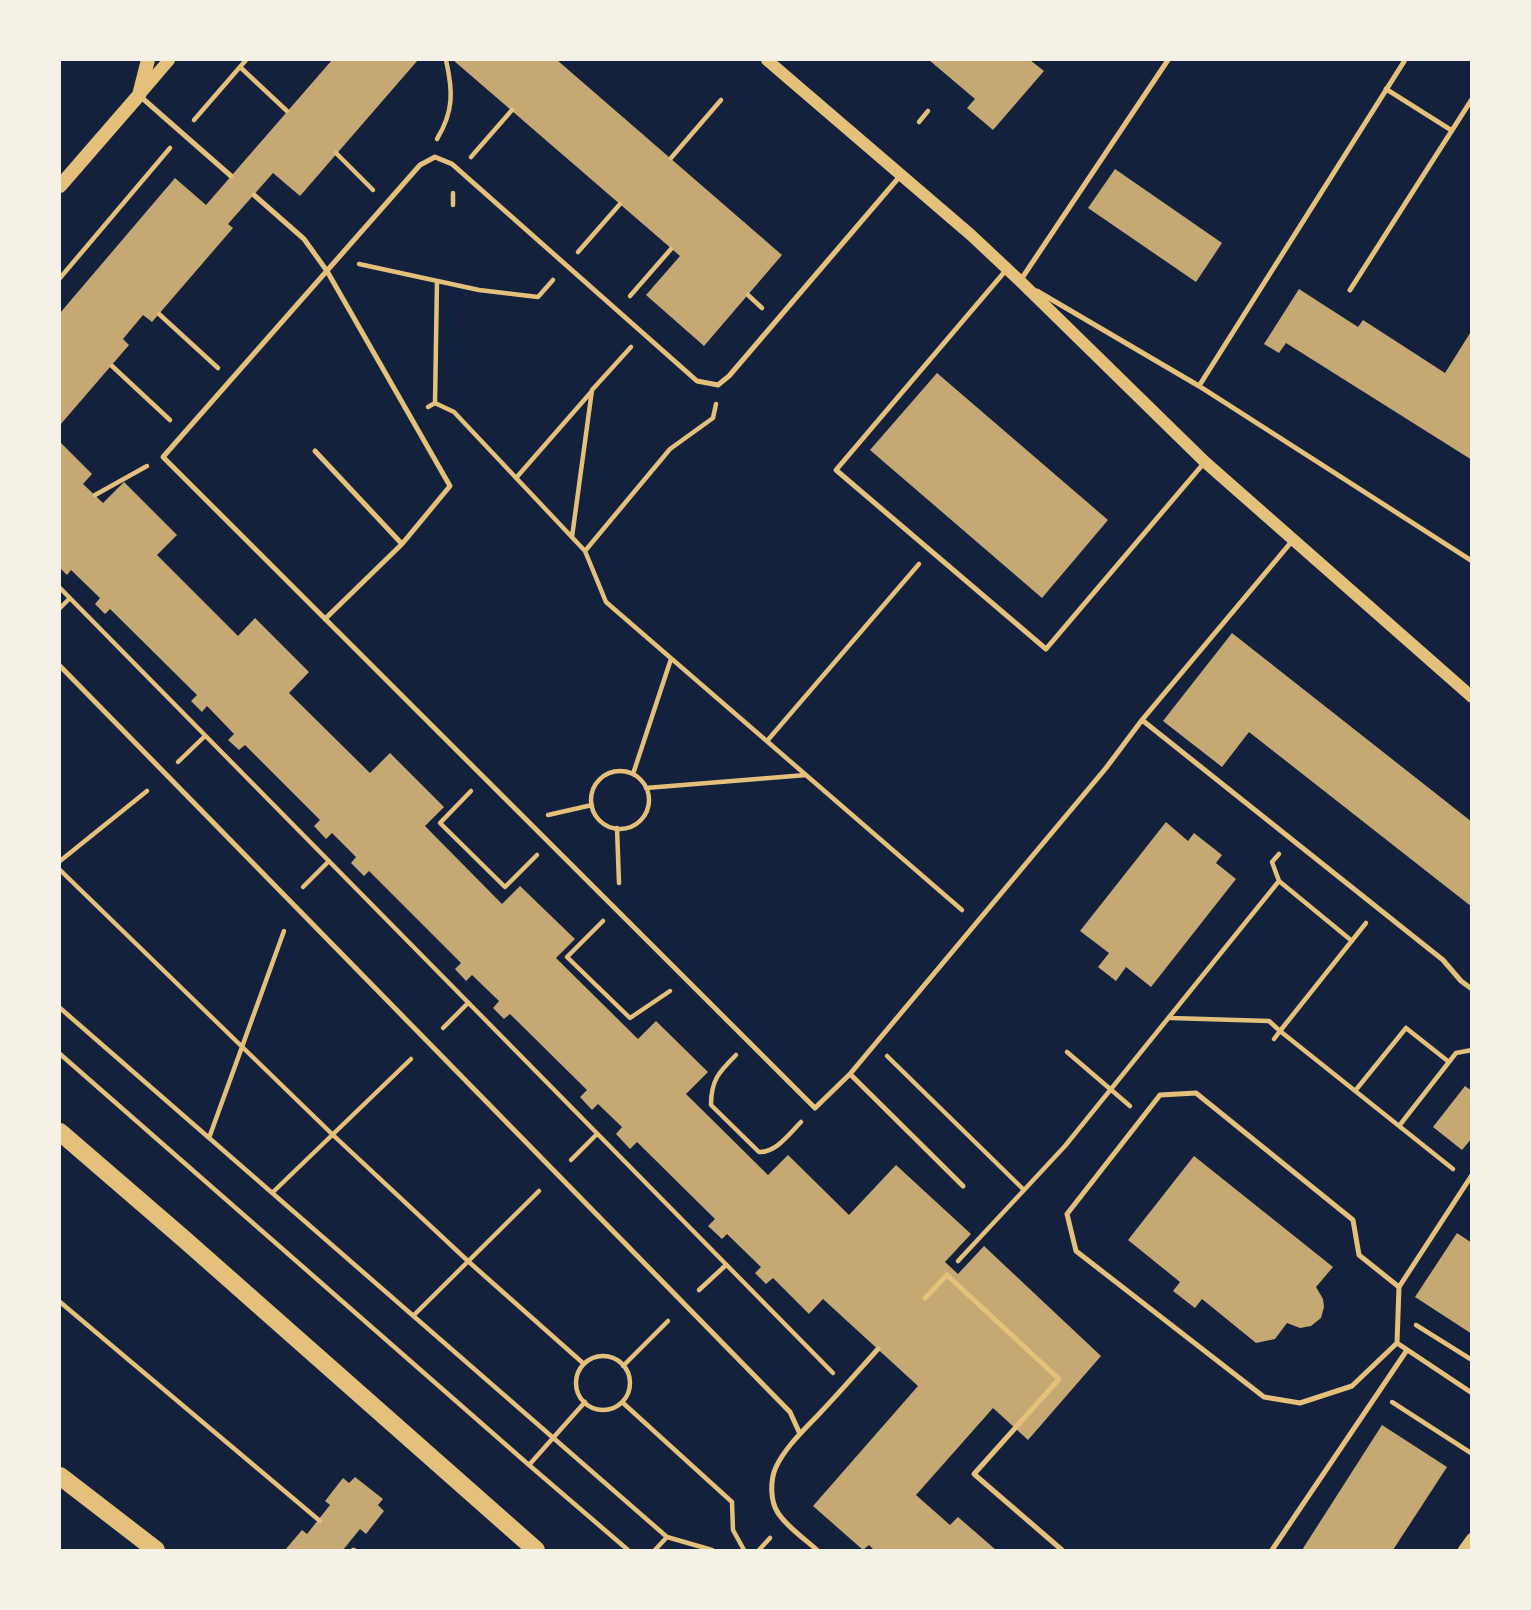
<!DOCTYPE html>
<style>
body{margin:0}
#map{position:relative;width:1531px;height:1610px;overflow:hidden;background:#14213d;font-family:"IBM Plex Sans",sans-serif}
canvas{display:block}
.frame{position:absolute;inset:0;border:61px solid #f6f1e7;pointer-events:none}
</style>
<div id="map">
<canvas width="1531" height="1610"></canvas>
<div class="frame"></div>
</div>
<script>
const c = document.querySelector('canvas').getContext('2d');
c.lineJoin = 'round';
function paint(path, color) {
  c.fillStyle = color;
  c.fill(path, 'evenodd');
}
function strokePath(path, color, width, dash) {
  c.strokeStyle = color;
  c.lineWidth = width;
  c.lineCap = dash ? 'butt' : 'round';
  c.setLineDash(dash || []);
  c.stroke(path);
}
paint(new Path2D(`
 M332 60H418L300 196 273 173 228 224 233 228 152 322 143 315 123 339 129 345 60 425V313L175 178 206 205Z
 M453 60H557L782 255 704 346 646 295 680 256Z
 M929 60H1030L1044 71 993 130 967 108 975 99Z
 M1115 169 1222 243 1196 282 1088 208Z
 M1299 289 1358 327 1363 320 1445 373 1472 330V460L1286 343 1279 353 1264 344Z
 M937 373 1108 520 1042 598 870 450Z
 M60 442 92 474 83 484 103 503 124 482 177 535 157 555 238 636 255 618 309 672 289 693 370 773 390 753 444 807 425 826 502 904 520 886 575 939 556 958 638 1039 656 1021 708 1072 686 1094 768 1175 788 1155 849 1215 896 1165 971 1234 945 1262 958 1274 984 1246 1101 1356 1028 1440 993 1408 916 1495 950 1525 958 1517 996 1550H874L869 1545 863 1550 813 1506 918 1386 823 1299 809 1314 773 1278 766 1284 755 1273 761 1267 727 1234 722 1239 708 1226 715 1219 637 1142 630 1149 616 1134 622 1127 598 1104 592 1110 580 1097 587 1090 510 1014 504 1019 493 1008 499 1001 472 975 466 981 455 969 461 963 369 871 364 876 351 863 356 857 332 833 326 839 314 826 320 820 245 745 239 750 228 740 234 734 207 706 202 712 191 701 197 695 110 609 105 614 95 604 100 598 71 570 67 575 60 568V562L61 560 60 558Z
 M1232 633 1472 822V907L1249 732 1222 767 1163 721Z
 M1166 822 1188 841 1194 833 1222 855 1216 863 1236 879 1151 987 1126 967 1116 981 1098 967 1109 953 1080 931Z
 M1465 1086 1472 1091V1138L1462 1150 1433 1127Z
 M1194 1156 1333 1267 1316 1287 1323 1299 1324 1307 1321 1318 1311 1326 1300 1328 1287 1323 1275 1339 1256 1343 1202 1299 1195 1308 1173 1291 1180 1282 1128 1240Z
 M1457 1233 1472 1243V1334L1415 1297Z
 M1382 1425 1447 1467 1393 1550H1302Z
 M355 1477 383 1499 378 1505 384 1511 366 1534 360 1529 343 1550H285L302 1530 307 1534 330 1505 325 1501 343 1478 349 1483Z`), '#c6a872');
strokePath(new Path2D(`
 M240 67 287 111
 M194 120 246 60
 M919 122 928 111
 M437 139C454 111 453 91 446 60
 M336 153 373 190
 M471 157 512 110
 M671 158 721 100
 M453 193V205
 M578 252 620 204
 M359 264 479 290 538 297 553 280
 M60 278 170 148
 M748 295 762 308
 M630 296 671 249
 M159 314 218 368
 M112 366 170 420
 M435 403 437 281
 M716 404 713 418 670 449 585 551 606 602 962 910
 M428 407 435 403 454 412 585 551
 M516 478 592 391
 M95 495 147 466
 M572 537 592 390 631 347
 M60 588 833 1373
 M60 608 70 598
 M767 741 919 564
 M178 762 205 736
 M591 800a29 29 0 1 1 58 0a29 29 0 1 1-58 0Z
 M633 774 671 659
 M646 788 806 775
 M471 791 440 823 505 887 537 855
 M548 815 592 805
 M617 828 619 883
 M1279 854 1272 862 1279 881 1352 941
 M60 861 147 791
 M60 870 333 1135 469 1262 584 1364
 M303 887 329 861
 M603 921 567 957 630 1018 670 991
 M1366 923 1280 1031 1453 1169
 M60 1008 667 1537 712 1550
 M1171 1018 1269 1021 1280 1031 1274 1039
 M443 1028 468 1003
 M1067 1052 1130 1106
 M60 1054 529 1465 585 1402
 M736 1055C719 1072 711 1080 711 1105L759 1152C776 1153 790 1133 801 1122
 M887 1056 1024 1190
 M1449 1062 1456 1053 1472 1050
 M1355 1091 1406 1028 1449 1062 1399 1126
 M209 1138 284 931
 M571 1160 597 1134
 M272 1193 411 1059
 M958 1261 1065 1146 1279 881
 M699 1290 726 1265
 M60 1302 320 1521
 M413 1316 539 1191
 M1416 1325 1472 1360
 M576 1383a27 27 0 1 1 54 0a27 27 0 1 1-54 0Z
 M623 1366 668 1321
 M622 1402 732 1502 733 1530 744 1550
 M1392 1402 1471 1453
 M529 1465 628 1550
 M353 1550H354
 M655 1550 667 1537
 M759 1550 770 1538`), '#e5c07b', 4.5);
strokePath(new Path2D(`
 M1386 89 1451 130
 M141 97 231 176
 M901 175 729 376 718 385 697 381 452 164 435 157 420 165 163 457 815 1108 850 1074 1106 768 1142 720 1293 540
 M254 195 304 239 327 271 450 486 402 544 325 619
 M1007 269 836 470 1046 649 1204 463
 M1020 281 1168 60
 M1350 290 1472 99
 M1037 291 1199 386 1472 561
 M1199 386 1405 60
 M315 451 402 544
 M60 666 790 1412 800 1434
 M1142 720 1443 960 1461 981 1472 989
 M850 1074 963 1186
 M1196 1093 1353 1220 1359 1255 1399 1287 1397 1343 1352 1386 1300 1403 1264 1397 1076 1251 1067 1214 1160 1095Z
 M1399 1287 1472 1175
 M925 1298 947 1275 1059 1379 974 1474 1062 1550
 M1397 1343 1472 1393
 M817 1550C805 1539 788 1528 778 1513 770 1501 770 1480 776 1467 786 1446 805 1429 820 1413 840 1392 859 1370 878 1349
 M1272 1550 1407 1350`), '#e5c07b', 5);
strokePath(new Path2D(`
 M767 60 971 235 1020 281 1205 462 1472 697
 M139 95 169 60
 M1464 1550 1472 1539`), '#e5c07b', 12);
strokePath(new Path2D(`
 M60 186 139 95 148 60`), '#e5c07b', 14);
strokePath(new Path2D(`
 M60 1132 184 1239 536 1550
 M60 1476 156 1550`), '#e5c07b', 18);
</script>
